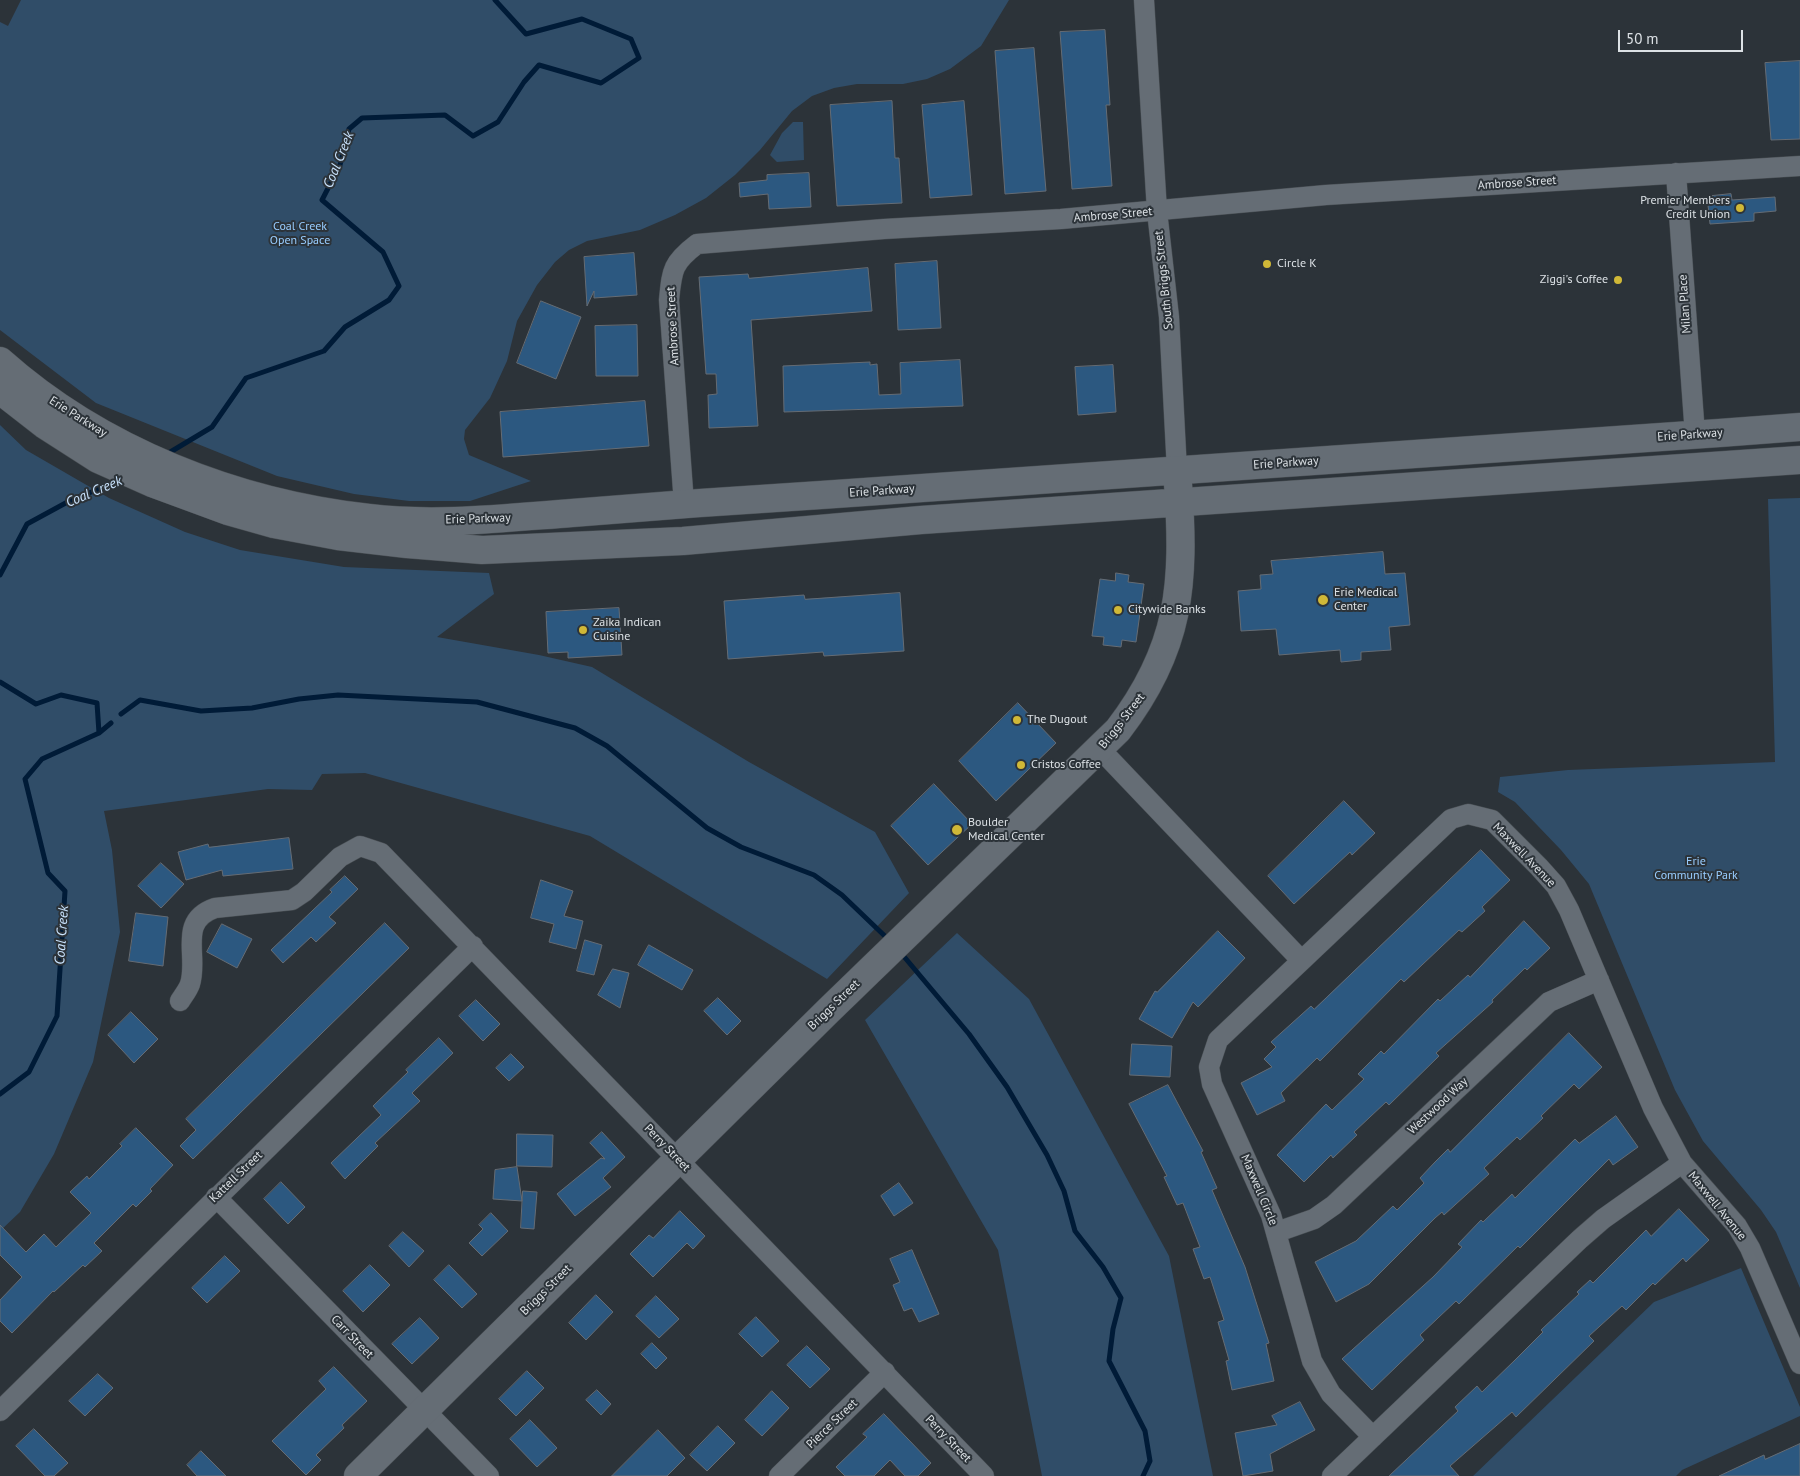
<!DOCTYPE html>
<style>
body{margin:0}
#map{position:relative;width:1800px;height:1476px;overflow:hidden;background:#2c3339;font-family:"PT Sans",sans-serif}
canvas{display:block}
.scale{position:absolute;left:1618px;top:30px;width:125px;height:22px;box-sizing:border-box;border:2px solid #dce1e5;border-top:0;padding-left:6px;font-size:15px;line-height:18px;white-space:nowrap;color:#dce1e5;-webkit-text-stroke:4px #2c3339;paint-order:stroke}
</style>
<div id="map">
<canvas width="1800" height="1476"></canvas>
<div class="scale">50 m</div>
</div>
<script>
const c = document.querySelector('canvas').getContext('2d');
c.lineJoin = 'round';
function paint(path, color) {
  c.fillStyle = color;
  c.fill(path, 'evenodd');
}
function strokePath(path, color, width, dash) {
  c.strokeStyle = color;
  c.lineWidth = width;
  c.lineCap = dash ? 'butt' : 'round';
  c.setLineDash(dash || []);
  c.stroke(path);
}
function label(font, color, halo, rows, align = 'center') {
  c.font = font + ' "PT Sans",sans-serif';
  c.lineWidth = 4;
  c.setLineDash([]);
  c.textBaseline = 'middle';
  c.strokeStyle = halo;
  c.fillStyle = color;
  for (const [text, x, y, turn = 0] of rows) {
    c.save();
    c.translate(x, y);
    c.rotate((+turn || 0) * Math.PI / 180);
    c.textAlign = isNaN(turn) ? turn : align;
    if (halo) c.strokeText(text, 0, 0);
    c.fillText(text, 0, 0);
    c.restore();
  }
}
paint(new Path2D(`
 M21 0H1009L981 46 950 69 927 79 903 84H857L834 88 812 96 792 111 760 150 735 175 706 198 675 215 640 230 587 241 569 250 555 262 537 285 517 321 507 361 490 398 465 430 464 439 469 455 531 481 470 501H409L354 494 277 476 96 403 0 330V22L8 26Z
 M793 122H803L804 160 777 162 770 155 782 133Z
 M0 425 26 450 109 498 185 532 240 550 344 567 489 573 494 594 437 637 539 655 592 667 749 762 875 832 909 893 827 979 590 836 365 773 322 774 312 790 268 789 104 811 112 850 120 932 93 1062 54 1154 20 1212 0 1231Z
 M1800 498V1288L1776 1232 1761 1210 1703 1141 1675 1090 1589 884 1561 850 1515 802 1498 792 1500 777 1568 770 1775 762 1768 499Z
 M957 933 1029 999 1169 1256 1213 1476H1042L998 1250 865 1020Z
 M1741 1268 1800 1407V1416L1682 1470 1676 1476H1473L1654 1302Z`), '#304d68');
strokePath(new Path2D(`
 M167 454 212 427 246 378 324 351 345 327 389 300 399 286 383 252 322 200 340 165 349 129 362 118 445 115 473 136 498 122 524 82 539 65 601 83 639 58 631 39 582 19 526 34 495 0
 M0 575 27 524 73 499 123 480
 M0 682 36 704 61 695 97 703 99 733 42 759 25 779 48 873 65 891 57 1016 29 1072 0 1094
 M121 714 140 700 201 711 252 708 299 699 338 695 477 702 575 728 607 746 707 828 741 847 814 875 842 895 890 941
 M99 733 111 723
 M901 953 969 1034 1007 1087 1047 1155 1064 1191 1075 1231 1103 1267 1121 1298 1113 1329 1109 1361 1145 1431 1150 1461 1143 1476`), '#001b37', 5);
const building = new Path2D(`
 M1105 30 1110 105H1106L1112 186 1072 189 1060 32Z
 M1034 48 1046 191 1005 194 995 51Z
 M1800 61V139L1771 140 1765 63Z
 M892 101 895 158H899L902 203 837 206 830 105Z
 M964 101 972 195 930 198 922 105Z
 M809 173 811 207 769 209 768 194 740 197 739 183 767 180V175Z
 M1731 194 1732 200 1775 197 1776 211 1754 213V221L1710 224 1708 205 1712 204V196Z
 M634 253 637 295 594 298V291L587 306 584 257Z
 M937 261 941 328 898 330 895 264Z
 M868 268 872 311 751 320 758 426 709 428 708 395 717 394 716 374H706L699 277 748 274 749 278Z
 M541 301 581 317 556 379 517 363Z
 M637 325 638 376H596L595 326Z
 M960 360 963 406 784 412 783 366 870 362V365L877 364 879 395 901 394 900 363Z
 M1113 365 1116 412 1078 415 1075 367Z
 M645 401 649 446 503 457 500 412Z
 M1383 552 1385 574 1405 573 1410 625 1389 627 1391 650 1361 652V660L1341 662 1340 650 1279 655 1276 629 1241 631 1238 591 1261 589 1260 575 1273 574 1271 561Z
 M1116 573 1129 575 1128 582 1144 584 1136 642 1122 640 1121 647 1103 645 1104 637 1092 636 1100 579 1115 581Z
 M900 593 904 651 824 656 823 652 728 659 724 601 804 595 805 599Z
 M619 608 622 655 568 658V652L548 653 546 612Z
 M1018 703 1056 743 996 801 959 761Z
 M934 784 972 824 928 865 891 826Z
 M1344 801 1375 833 1352 855 1350 852 1294 904 1268 876Z
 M289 838 293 869 223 876 222 870 186 880 178 852 208 844 209 847Z
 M1481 850 1510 880 1482 907 1485 911 1462 932 1459 930 1404 982 1401 979 1320 1061 1317 1058 1281 1093 1285 1101 1257 1115 1241 1083 1272 1067 1264 1059 1276 1047 1271 1042 1311 1006 1314 1009Z
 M161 863 184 884 161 908 138 886Z
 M345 876 358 889 329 917 336 923 316 942 311 937 283 963 271 950 332 892 330 890Z
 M541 880 573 891 564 916 583 921 576 949 549 942 554 924 531 918Z
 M136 913 168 917 163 966 129 961Z
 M1524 921 1550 948 1527 970 1525 968 1492 1000 1493 1002 1436 1053 1439 1056 1389 1105 1386 1102 1354 1132 1357 1135 1333 1158 1331 1155 1304 1182 1277 1155 1326 1104 1332 1110 1364 1079 1358 1074 1381 1051 1384 1054 1438 999 1440 1001 1468 975 1470 977Z
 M385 923 409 948 193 1159 180 1146 196 1130 186 1119Z
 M222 924 252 939 237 968 207 952Z
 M1218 931 1245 958 1198 1007 1193 1002 1172 1038 1139 1019 1155 991 1157 992Z
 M585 940 602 945 594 975 577 971Z
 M649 945 693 970 682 990 638 965Z
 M613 969 629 973 620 1008 598 995Z
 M718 998 741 1021 727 1035 704 1011Z
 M476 1000 500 1024 483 1041 459 1016Z
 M131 1012 158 1039 134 1063 108 1035Z
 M1569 1033 1602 1067 1579 1089 1574 1084 1541 1116 1543 1118 1520 1140 1517 1137 1484 1168 1489 1174 1444 1215 1442 1212 1435 1218 1369 1284 1336 1302 1315 1262 1356 1241 1393 1206 1397 1210 1424 1183 1420 1178 1435 1162 1448 1149 1450 1152Z
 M439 1038 453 1053 412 1093 420 1101 375 1143 378 1146 345 1179 331 1163 381 1115 373 1106 408 1072 406 1070Z
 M1132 1044 1172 1046 1170 1077 1130 1075Z
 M511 1054 524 1067 509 1081 496 1068Z
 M1168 1085 1203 1151 1201 1152 1217 1188 1212 1190 1245 1267 1269 1343 1266 1344 1274 1381 1232 1390 1226 1361 1229 1360 1218 1322 1224 1320 1210 1277 1204 1279 1193 1249 1200 1247 1183 1203 1177 1205 1164 1177 1167 1176 1129 1104Z
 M1616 1116 1638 1147 1613 1165 1609 1159 1520 1248 1518 1246 1459 1304 1456 1301 1420 1335 1424 1340 1372 1390 1342 1359 1433 1277 1462 1247 1458 1244 1481 1220 1483 1222 1512 1194 1515 1198 1575 1139 1579 1143Z
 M136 1128 173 1165 150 1189 152 1191 136 1207 133 1204 94 1243 102 1251 85 1267 83 1265 54 1292 53 1291 12 1333 0 1321V1300L22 1277 0 1255V1225L26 1252 44 1234 56 1247 91 1213 70 1192 87 1176 89 1179 122 1146 120 1144Z
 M602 1132 625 1157 603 1178 611 1187 575 1216 557 1194 601 1158 605 1159 590 1143Z
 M517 1134 553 1135 552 1167 517 1166Z
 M517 1167 522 1201 493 1199 495 1170Z
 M281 1182 305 1207 288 1224 264 1199Z
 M899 1183 913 1203 894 1216 881 1196Z
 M523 1191 537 1192 534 1229 521 1228Z
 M1679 1209 1709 1240 1686 1262 1683 1258 1655 1285 1653 1283 1626 1310 1622 1306 1589 1336 1594 1341 1516 1417 1512 1412 1450 1466 1459 1476H1389L1458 1411 1455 1407 1477 1386 1482 1392 1515 1360 1543 1332 1541 1330 1579 1294 1577 1292 1590 1280 1593 1283 1646 1230 1651 1236Z
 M680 1211 705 1236 693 1249 687 1243 653 1277 630 1254 649 1235 653 1238Z
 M491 1213 508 1231 482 1256 469 1243 483 1229 479 1225Z
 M403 1232 424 1251 409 1267 389 1246Z
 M912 1250 939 1314 919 1322 912 1308 904 1311 893 1285 900 1282 890 1259Z
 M225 1256 240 1271 207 1303 192 1288Z
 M370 1265 390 1285 363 1312 343 1291Z
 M449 1265 477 1294 462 1308 434 1280Z
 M596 1295 613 1312 586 1340 569 1323Z
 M656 1296 679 1319 659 1338 636 1316Z
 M756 1317 779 1341 762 1357 739 1334Z
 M420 1318 439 1338 412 1364 392 1344Z
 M652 1343 667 1358 656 1369 641 1354Z
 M807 1346 830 1369 810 1388 787 1365Z
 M334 1367 367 1401 342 1425 344 1428 316 1455 321 1460 306 1475 272 1441 326 1389 319 1381Z
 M527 1371 544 1388 516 1416 499 1399Z
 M98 1374 113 1388 85 1416 69 1401Z
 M597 1390 611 1404 601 1415 586 1400Z
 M772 1391 789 1408 762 1436 745 1420Z
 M1300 1402 1315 1430 1270 1454 1273 1471 1243 1476 1235 1433 1277 1425 1272 1416Z
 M884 1414 931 1463 918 1476H905L890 1460 874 1476H845L836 1467 867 1437 863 1434Z
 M530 1420 557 1448 537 1467 510 1439Z
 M718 1426 735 1443 707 1471 690 1455Z
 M34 1429 68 1463 54 1476H45L16 1446Z
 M658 1430 685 1458 667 1476H612Z
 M1800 1444V1476H1719L1764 1455 1765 1459Z
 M201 1451 226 1476H197L187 1465Z`);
paint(building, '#2c5880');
strokePath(building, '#656c74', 1);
const street = new Path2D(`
 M1144 0 1157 211 1169 317 1177 471
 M1676 173 1695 435
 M684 504 669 300C672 270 672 263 697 244L884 229 1061 219 1326 195 1800 166
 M1101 750 1301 960
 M180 1001C183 996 188 990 190 984 199 956 177 921 215 908L292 900 304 892 340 857 360 846 381 853 984 1476
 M216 1197 489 1476
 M1277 1232 1314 1219 1334 1205 1549 1002 1599 980
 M0 1411 473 946
 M1373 1437 1331 1394 1312 1361 1271 1215 1212 1084 1209 1067 1218 1040 1451 819 1468 814 1492 820 1539 867 1556 886 1569 910 1653 1108 1682 1163 1737 1226 1750 1248 1800 1364
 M779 1476 885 1372
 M1332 1476 1580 1239 1603 1219 1682 1163`);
const secondary = new Path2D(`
 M0 361C101 451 236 503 369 518 436 526 505 518 572 513 655 506 738 500 821 495 1148 474 1474 451 1800 427
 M0 390 45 425 98 459 152 483 228 511 274 524 338 536 407 544 482 550 683 541 921 520 1800 460
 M358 1476 827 1012 1118 730C1181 648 1185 584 1178 484`);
strokePath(street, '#484e53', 21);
strokePath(secondary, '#484e53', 29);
strokePath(street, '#656d75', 20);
strokePath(secondary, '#656d75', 28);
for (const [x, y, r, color] of [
 [1740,208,5,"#d0b837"],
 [1267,264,5,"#d0b837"],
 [1618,280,5,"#d0b837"],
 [1323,600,6,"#d0b837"],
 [1118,610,5,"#d0b837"],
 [583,630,5,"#d0b837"],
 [1017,720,5,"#d0b837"],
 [1021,765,5,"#d0b837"],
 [957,830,6,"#d0b837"]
]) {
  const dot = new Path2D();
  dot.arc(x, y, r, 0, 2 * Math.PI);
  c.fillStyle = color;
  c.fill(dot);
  strokePath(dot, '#2c3339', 2);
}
label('12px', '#dce1e5', '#2c3339', [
 ["Ambrose Street",1517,183,-4],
 ["Ambrose Street",1113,215,-5],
 ["South Briggs Street",1164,280,-96],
 ["Milan Place",1685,304,-94],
 ["Ambrose Street",673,326,-93],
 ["Erie Parkway",78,417,32],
 ["Erie Parkway",1690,435,-4],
 ["Erie Parkway",1286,463,-4],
 ["Erie Parkway",882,491,-4],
 ["Erie Parkway",478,519,-2],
 ["Briggs Street",1122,721,-52],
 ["Maxwell Avenue",1524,855,46],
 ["Briggs Street",834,1005,-44],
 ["Westwood Way",1438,1106,-43],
 ["Perry Street",667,1148,46],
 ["Kattell Street",236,1177,-44],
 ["Maxwell Circle",1259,1190,67],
 ["Maxwell Avenue",1717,1206,51],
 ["Briggs Street",546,1290,-45],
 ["Carr Street",352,1337,46],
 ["Pierce Street",832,1424,-44],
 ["Perry Street",948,1439,46]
]);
label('12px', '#dce1e5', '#2c3339', [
 ["Premier Members",1730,201,"right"],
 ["Credit Union",1730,215,"right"],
 ["Circle K",1277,264],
 ["Ziggi's Coffee",1608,280,"right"],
 ["Erie Medical",1334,593],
 ["Center",1334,607],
 ["Citywide Banks",1128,610],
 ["Zaika Indican",593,623],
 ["Cuisine",593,637],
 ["The Dugout",1027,720],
 ["Cristos Coffee",1031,765],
 ["Boulder",968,823],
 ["Medical Center",968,837]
], 'left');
label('12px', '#98cdff', '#2c3339', [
 ["Coal Creek",300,227],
 ["Open Space",300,241],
 ["Erie",1696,862],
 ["Community Park",1696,876]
]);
label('italic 14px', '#c9e3fd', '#2c3339', [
 ["Coal Creek",339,160,-68],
 ["Coal Creek",94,492,-23],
 ["Coal Creek",62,935,-86]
]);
</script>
